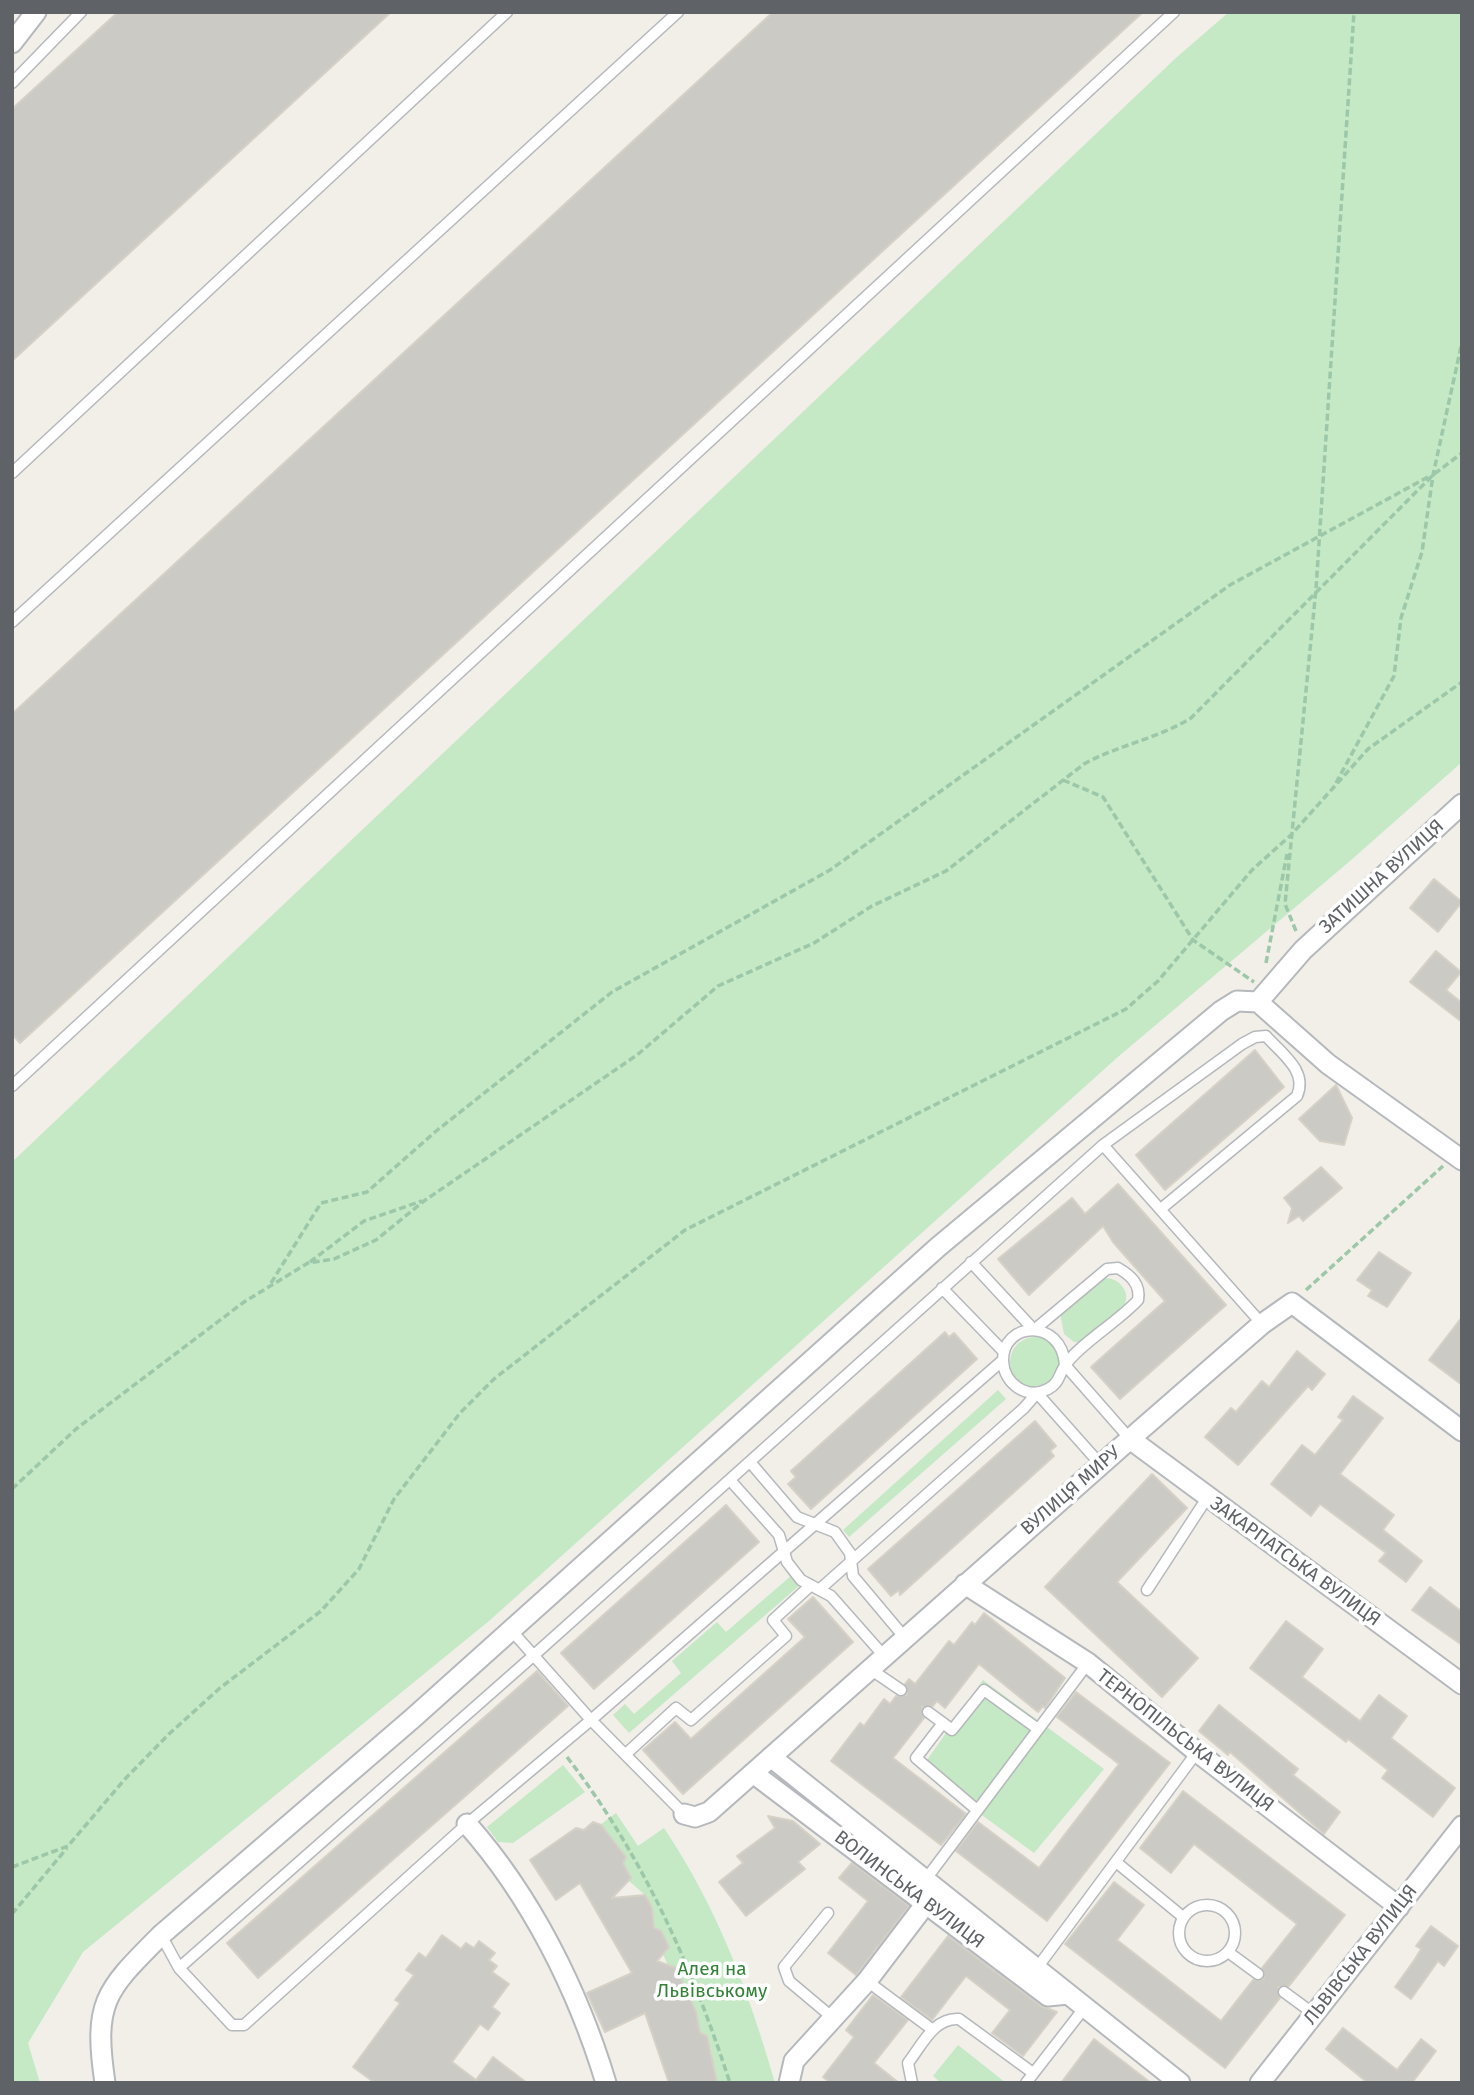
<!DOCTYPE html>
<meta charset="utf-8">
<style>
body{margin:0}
#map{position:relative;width:1474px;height:2095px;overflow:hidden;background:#f1efe8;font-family:"Fira Sans",sans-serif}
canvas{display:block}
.frame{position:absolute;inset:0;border:14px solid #5f6368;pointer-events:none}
</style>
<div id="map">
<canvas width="1474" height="2095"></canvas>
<div class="frame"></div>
</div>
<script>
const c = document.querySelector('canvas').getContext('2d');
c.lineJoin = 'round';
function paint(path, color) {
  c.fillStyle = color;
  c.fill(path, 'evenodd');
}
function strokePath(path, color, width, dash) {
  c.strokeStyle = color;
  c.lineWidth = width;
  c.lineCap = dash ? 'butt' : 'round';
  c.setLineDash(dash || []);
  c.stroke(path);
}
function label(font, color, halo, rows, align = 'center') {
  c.font = font + ' "Fira Sans",sans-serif';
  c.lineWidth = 7;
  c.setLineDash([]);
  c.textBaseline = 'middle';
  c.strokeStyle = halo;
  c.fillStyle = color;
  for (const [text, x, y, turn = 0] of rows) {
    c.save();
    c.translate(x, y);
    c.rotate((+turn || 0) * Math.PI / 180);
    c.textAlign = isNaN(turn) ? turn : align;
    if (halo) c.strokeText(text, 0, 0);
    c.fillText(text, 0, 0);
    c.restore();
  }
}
paint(new Path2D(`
 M1229 12H1462V762L1350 861 1119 1056 489 1621 83 1952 28 2043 40 2083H12V1162L1177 57Z
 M1100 1278C1111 1278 1118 1279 1124 1289 1136 1308 1098 1331 1085 1343L1074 1342 1064 1334 1060 1313Z
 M1010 1362a25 25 0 1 1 50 0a25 25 0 1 1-50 0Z
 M998 1390 1006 1399 849 1537 843 1530Z
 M792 1575 800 1585 629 1733 613 1715 625 1704 634 1714 681 1673 672 1661 717 1622 726 1632Z
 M983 1680 1104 1769 1034 1853 920 1770Z
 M563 1765 585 1792 513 1843 498 1842 487 1827Z
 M616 1813 638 1846 664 1828C717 1907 749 1992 775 2083H717L709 2059 712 2054 707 2037 700 2036 662 1952 651 1915 652 1908 645 1895 629 1881 631 1878 623 1863 626 1857C619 1844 608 1837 600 1825Z
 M958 2045 1006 2083H941L933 2076Z`), '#c5e8c5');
const building = new Path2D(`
 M118 12H391L12 361V109Z
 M773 12H1143L20 1043 12 1034V714Z
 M1434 879 1462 902 1438 932 1410 908Z
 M1436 951 1461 972 1446 990 1462 1003V1022L1410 982Z
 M1255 1050 1284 1087 1165 1190 1136 1155Z
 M1336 1085 1352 1118 1344 1145 1320 1141 1299 1119Z
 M1321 1167 1342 1188 1303 1221 1299 1216 1288 1223 1292 1208 1284 1198Z
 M1118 1184 1226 1305 1120 1399 1091 1367 1165 1301 1113 1242 1103 1226 1029 1295 998 1259 1072 1198 1085 1214Z
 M1379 1252 1411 1273 1387 1307 1368 1296 1372 1290 1357 1280Z
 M1462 1317V1385L1429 1360Z
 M945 1332 949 1337 954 1333 977 1359 811 1509 788 1484 796 1477 791 1471Z
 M1297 1351 1325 1374 1312 1390 1308 1386 1238 1465 1205 1437 1231 1408 1236 1412 1262 1381 1269 1387Z
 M1353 1396 1383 1418 1340 1474 1394 1515 1383 1530 1422 1561 1406 1582 1379 1561 1386 1553 1320 1504 1311 1516 1271 1484 1302 1445 1315 1455 1343 1420 1338 1417Z
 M1035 1421 1056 1446 1050 1451 1054 1456 900 1595 899 1590 891 1596 868 1569Z
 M1152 1474 1187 1508 1117 1582 1198 1658 1162 1697 1045 1587Z
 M726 1505 759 1542 594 1689 561 1653Z
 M1430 1587 1462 1612V1645L1412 1610Z
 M813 1597 853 1642 683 1794 643 1750 675 1722 691 1739 805 1637 788 1619Z
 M984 1613 1065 1678 1045 1708 1043 1706 1038 1712 979 1664 945 1708 937 1701 933 1706 922 1707 924 1718 893 1758 966 1814 941 1845 831 1761 860 1723 864 1726 884 1699 890 1704 896 1696 907 1695 905 1684 909 1679 915 1684 949 1641 954 1645 972 1622 975 1625Z
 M1286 1621 1323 1649 1302 1677 1360 1721 1379 1695 1407 1716 1391 1738 1455 1788 1433 1817 1382 1778 1388 1770 1348 1739 1346 1742 1250 1668Z
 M537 1671 568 1706 258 1978 227 1943Z
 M1076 1692 1170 1763 1047 1921 956 1851 978 1822 1039 1868 1119 1764 1057 1717Z
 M1219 1705 1298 1769 1293 1775 1340 1812 1324 1834 1230 1752 1228 1755 1199 1731Z
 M1183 1791 1345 1915 1289 1986 1278 1987 1280 1998 1225 2068 1065 1944 1114 1882 1144 1905 1117 1940 1221 2021 1253 1980 1264 1979 1262 1968 1297 1924 1194 1844 1171 1873 1140 1848Z
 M768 1816 793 1821 820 1844 798 1862 805 1869 746 1916 719 1882 743 1863 737 1856 775 1828Z
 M593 1822 601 1825 626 1857 623 1863 631 1878 612 1898 645 1895 652 1908 654 1928 661 1931 669 1947 657 1961 676 1968 696 2012 700 2033 707 2036 717 2083H669L645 2013 605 2032 587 1993 632 1973 580 1883 556 1900 530 1860 576 1828 584 1830Z
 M852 1863 909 1906 856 1975 828 1953 868 1901 839 1878Z
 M1431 1926 1458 1946 1444 1966 1438 1961 1411 1999 1395 1987 1415 1959 1421 1949 1416 1946Z
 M442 1935 461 1949 466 1943 474 1948 479 1941 495 1953 489 1960 497 1966 492 1972 509 1984 492 2007 500 2013 488 2030 480 2024 452 2062 476 2080 493 2057 527 2083H375L353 2067 400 2003 395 2000 414 1975 406 1970 419 1953 426 1958Z
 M948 1936 1041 2006 1057 2012 1023 2056 992 2033 1010 2010 966 1976 932 2020 901 1997Z
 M873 1995 908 2020 874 2063 899 2083H831L823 2077 854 2037 846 2030Z
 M1343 2028 1397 2070 1421 2039 1436 2051 1412 2083H1368L1326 2049Z
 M1094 2039 1151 2083H1061Z`);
paint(building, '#cccac5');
strokePath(building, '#d6d1c6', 2);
const lane = new Path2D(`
 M12 83 81 12
 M12 473 507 12
 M12 622 678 12
 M12 1086 1174 12
 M1103 1145 1262 1324
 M971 1262 1034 1330 1107 1269 1118 1268C1130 1275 1141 1284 1138 1300 1119 1321 1080 1344 1066 1364 1059 1373 1060 1383 1048 1389 1027 1400 1004 1384 1003 1361 1002 1321 1062 1318 1065 1365L1130 1439
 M942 1288 1004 1352
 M750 1462 797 1517 835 1532 850 1553 853 1576 905 1638
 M730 1480 779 1535 787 1562 801 1580 831 1596 884 1656
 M820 1589 1024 1408 1037 1393 1101 1465
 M1147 1590 1207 1498
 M511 1630 591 1720 467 1824 244 2025H232L179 1968 533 1656 1103 1145 1242 1044 1255 1037 1266 1036C1282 1054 1308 1071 1297 1096L1162 1208
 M870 1669 901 1690
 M928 1712 943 1723
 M627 1753 676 1708 691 1720 786 1636 773 1620 810 1586
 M977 1810 916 1758 943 1723 952 1730 984 1690 1038 1729
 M684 1814 591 1720 1003 1360
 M1116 1862 1183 1917
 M926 1879 1088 1663
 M1179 1933a28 28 0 1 1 56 0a28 28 0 1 1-56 0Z
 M828 1913 784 1967 789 1981 833 2018
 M161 1935 179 1968
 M1228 1952 1258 1974
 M1037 1968 1197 1752
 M867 1981 933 2030
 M1284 1992 1314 2014
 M912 2083 908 2063C922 2045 934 2017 959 2019L1033 2073
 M1026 2083 1085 2007`);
const street = new Path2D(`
 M12 43 36 12
 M1258 1002 1303 950 1462 804
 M1130 1439 1462 1684
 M965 1584 1088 1663 1197 1752 1399 1907
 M771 1757 1180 2083
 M753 1773 1048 1996 1068 1994
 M684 1814 695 1817 709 1812 1130 1439 1262 1324 1292 1303 1462 1431
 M467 1824C531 1896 578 1990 606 2083
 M105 2083C93 2002 105 1991 161 1935L413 1718 938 1247 1221 1011 1237 1001 1258 1002 1328 1064 1462 1160
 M789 2083 794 2061 867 1981 934 1893
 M1260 2083 1462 1826`);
strokePath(lane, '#b5b8bc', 13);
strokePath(street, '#b5b8bc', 23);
strokePath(new Path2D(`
 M1063 780 1103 797 1193 940 1254 982
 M1336 783 1394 676 1401 618 1422 552 1433 475 1462 342
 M1296 931 1285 904 1316 589 1354 12
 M1266 963 1287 854
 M310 1262 364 1221 422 1201
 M271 1283 321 1203 367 1192 435 1132 612 992 830 870 1230 585 1428 477
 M1306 1290 1443 1166
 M12 1489 76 1429 244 1302 308 1263 334 1259 376 1240 424 1201 637 1055 718 986 814 943 872 906 946 871 1084 764C1118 745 1157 739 1191 718L1433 475 1462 453
 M567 1757C642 1854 692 1966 730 2083
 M12 1867 68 1846 125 1779 169 1734 220 1688 321 1611 359 1569 394 1499 460 1413 494 1379 685 1230 1126 1009 1158 981 1252 870 1291 835 1368 749 1462 682
 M12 1914 67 1848`), '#9cc7a9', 3.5, [7, 3.5]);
strokePath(lane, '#fff', 10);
strokePath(street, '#fff', 19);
label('19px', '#5f6368', '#fff', [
 ["ЗАТИШНА ВУЛИЦЯ",1382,877,-42],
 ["ВУЛИЦЯ МИРУ",1071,1491,-41],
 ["ЗАКАРПАТСЬКА ВУЛИЦЯ",1295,1562,36],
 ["ТЕРНОПІЛЬСЬКА ВУЛИЦЯ",1185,1741,38],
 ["ВОЛИНСЬКА ВУЛИЦЯ",909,1890,37],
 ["ЛЬВІВСЬКА ВУЛИЦЯ",1361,1955,-52]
]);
label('19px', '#348238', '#fff', [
 ["Алея на",712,1970],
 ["Львівському",712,1992]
]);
</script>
